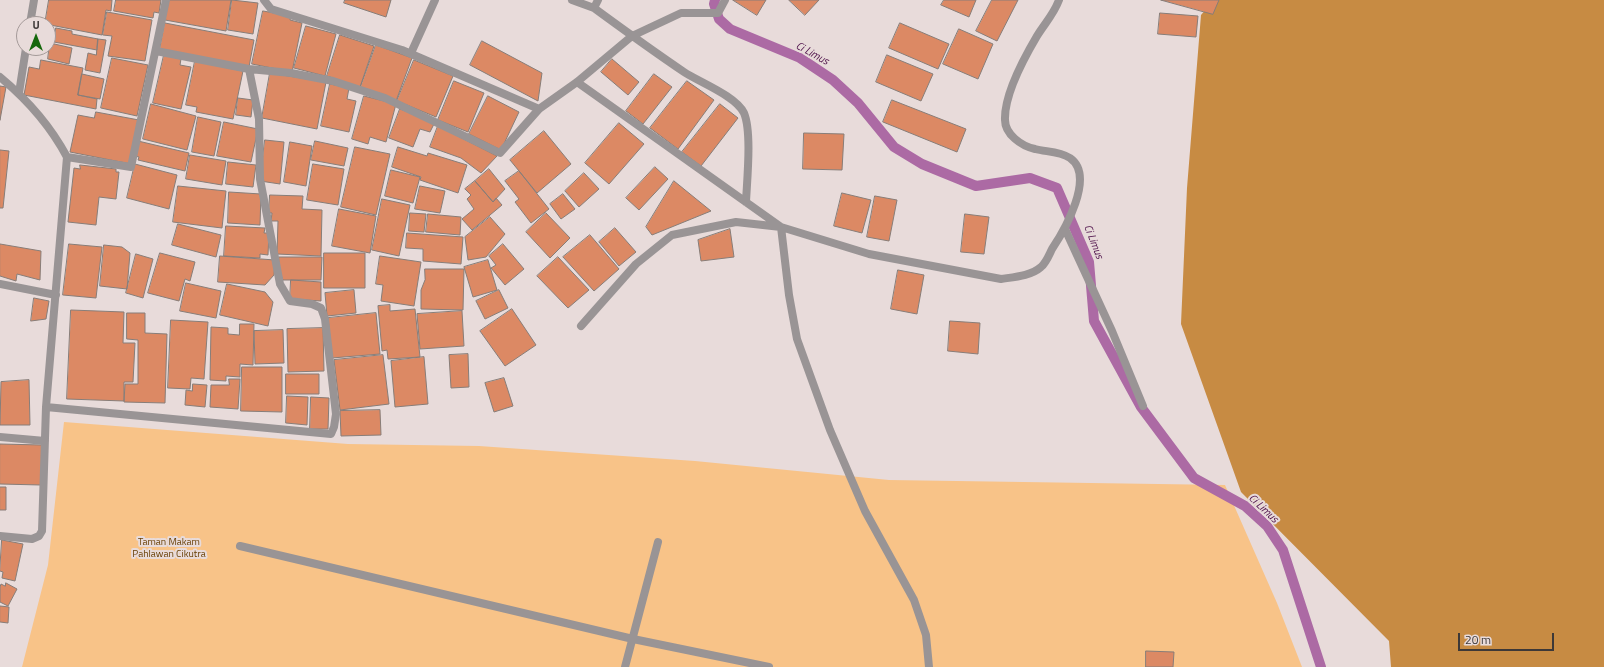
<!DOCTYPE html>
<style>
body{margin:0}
#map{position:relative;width:1604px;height:667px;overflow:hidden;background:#e8dbda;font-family:"Titillium Web",sans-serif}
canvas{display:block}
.north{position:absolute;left:16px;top:16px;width:40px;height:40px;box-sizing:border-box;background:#e8dbda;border:1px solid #a49a99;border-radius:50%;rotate:0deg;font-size:11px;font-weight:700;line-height:16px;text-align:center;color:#3d3837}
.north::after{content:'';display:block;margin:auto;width:14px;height:18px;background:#15680c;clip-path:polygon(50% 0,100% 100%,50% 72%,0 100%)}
.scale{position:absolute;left:1458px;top:633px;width:96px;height:18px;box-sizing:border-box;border:2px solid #3d3837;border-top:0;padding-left:5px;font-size:12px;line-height:14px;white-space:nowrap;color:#3d3837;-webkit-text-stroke:3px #e8dbda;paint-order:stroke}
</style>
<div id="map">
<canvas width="1604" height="667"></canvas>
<div class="north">U</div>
<div class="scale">20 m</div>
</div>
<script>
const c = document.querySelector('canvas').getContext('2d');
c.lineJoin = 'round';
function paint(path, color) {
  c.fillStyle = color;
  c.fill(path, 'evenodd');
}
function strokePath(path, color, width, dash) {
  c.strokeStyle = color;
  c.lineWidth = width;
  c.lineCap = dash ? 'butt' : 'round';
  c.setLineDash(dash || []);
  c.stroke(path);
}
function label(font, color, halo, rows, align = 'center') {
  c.font = font + ' "Titillium Web",sans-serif';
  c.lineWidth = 4;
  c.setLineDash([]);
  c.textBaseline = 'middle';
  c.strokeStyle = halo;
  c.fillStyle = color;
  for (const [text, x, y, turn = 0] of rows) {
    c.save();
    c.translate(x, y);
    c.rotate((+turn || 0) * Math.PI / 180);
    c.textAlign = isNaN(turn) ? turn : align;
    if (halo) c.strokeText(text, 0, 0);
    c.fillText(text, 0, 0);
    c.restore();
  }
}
paint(new Path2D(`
 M64 422 348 444 479 446 536 450 695 461 889 480 1225 485 1277 603 1302 667H22L48 565Z`), '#f8c388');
paint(new Path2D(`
 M1214 0H1604V667H1391L1389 641 1241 492 1181 324 1187 188 1201 15Z`), '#c78b43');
strokePath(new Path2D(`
 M715 0 714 4 719 19 730 29 800 58 833 80 858 103 894 147 922 164 976 186 1030 178 1057 188 1089 262 1094 321 1141 407 1194 478 1245 506 1267 526 1283 550 1321 667`), '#ac6aa4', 10);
const building = new Path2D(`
 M49 0H112L111 11 106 10 102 35 45 24Z
 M116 0H161L159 13 154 12 153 18 114 11Z
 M168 0H231L226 31 165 20Z
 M232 0 258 3 253 34 228 30Z
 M345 0H391L386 17 344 3Z
 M733 0H766L757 15Z
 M789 0H819L805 15Z
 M944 0H976L969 17 941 5Z
 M992 0H1018L997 41 976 31Z
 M1161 0H1219L1213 14Z
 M263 11 291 16 290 20 302 23 292 72 252 64Z
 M107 12 152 20 145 61 108 56 112 36 103 35Z
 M1160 13 1198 16 1196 37 1158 34Z
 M165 23 254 40 249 67 160 49Z
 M900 23 949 44 938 69 889 48Z
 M306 26 336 34 325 76 294 68Z
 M48 28H51L48 43Z
 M56 28 72 31V34L98 39 97 50 54 42Z
 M959 29 993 44 978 79 943 64Z
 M340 35 374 46 360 87 327 76Z
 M98 39 106 40 100 73 85 70 88 53 96 55Z
 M482 41 542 73 538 101 470 65Z
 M50 43 72 48 69 64 48 59Z
 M376 45 412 58 396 101 360 89Z
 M164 55 181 59 180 65 191 67 181 109 153 103Z
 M887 55 933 74 921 101 876 82Z
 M112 58 148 65 137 116 101 108Z
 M612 59 639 82 628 95 601 72Z
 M41 60 83 68 78 95 97 99 96 109 24 95 29 67 39 69Z
 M414 60 453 76 436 117 397 101Z
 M195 61 243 71 233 119 196 112 197 107 186 105Z
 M270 73 326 82 317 129 262 118Z
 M82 74 104 79 100 99 78 95Z
 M654 74 672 87 643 124 626 111Z
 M454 81 484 93 468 132 438 120Z
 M687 81 714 100 678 149 650 128Z
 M330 84 349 88 347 99 356 101 349 132 321 126Z
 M0 86 6 87 0 120Z
 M364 96 396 104 386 142 370 137 368 144 352 139Z
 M488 96 519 112 501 150 469 134Z
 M238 98 253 100 251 117 236 115Z
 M892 100 966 129 957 152 883 122Z
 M151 104 196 116 187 150 143 139Z
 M720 104 738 118 701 166 682 152Z
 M400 109 435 122 430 132 420 129 413 147 389 138Z
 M96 112 139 120 131 164 70 152 78 115 94 118Z
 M198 117 221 122 214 156 192 152Z
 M224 122 258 129 251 162 217 156Z
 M619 123 644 144 609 184 585 163Z
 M438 126 497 156 481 173 461 158 430 147Z
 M544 131 571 164 537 193 510 160Z
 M804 133 844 134 842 170 803 169Z
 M265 140 284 142 280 184 260 181Z
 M138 141 189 153 185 171 138 160 139 157 135 156Z
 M315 141 348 148 344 166 311 160Z
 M290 142 312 146 306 186 284 182Z
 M355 147 390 154 376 215 341 207Z
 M398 147 427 156 428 153 467 165 458 193 420 180 421 177 392 167Z
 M0 150 9 151 3 208H0Z
 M190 155 226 161 222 185 186 179Z
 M228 162 256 165 253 187 226 184Z
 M135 164 177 175 169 209 127 198Z
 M313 164 344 169 338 205 307 200Z
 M80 165 116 169V172H119L116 199 99 197 96 225 68 222 74 168 80 169Z
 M655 167 668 179 639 210 626 198Z
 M489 169 505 189 493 202 475 181Z
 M391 170 420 177 413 203 385 196Z
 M519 171 549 209 531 223 515 202 519 199 505 181Z
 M584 173 599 189 579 207 565 191Z
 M475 181 493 202 496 198 502 205 472 230 462 219 474 209 467 199 471 195 465 189Z
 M674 181 711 211 652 235 646 227Z
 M178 186 226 191 222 228 173 222Z
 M420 186 445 191 440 213 415 209Z
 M229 192 261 194 260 225 228 223Z
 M842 193 871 200 862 233 834 226Z
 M563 194 575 209 561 219 550 204Z
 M270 195 303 196 302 209 322 210 321 256 277 254 278 221H271L272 213H269Z
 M875 196 897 200 889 241 867 237Z
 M382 199 410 205 399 256 372 250Z
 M339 209 376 216 370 253 332 246Z
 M410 213 426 214 424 232 409 231Z
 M546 213 570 238 550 258 526 232Z
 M428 214 461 217 460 235 426 232Z
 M965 214 989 217 984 254 961 252Z
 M490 217 505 234 486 257 468 260 465 237Z
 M178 224 221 235 216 257 172 245Z
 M226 226 265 228 264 233H269L268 255 260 254V258L224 256Z
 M615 228 636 252 619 266 599 242Z
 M730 229 734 257 701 261 698 240Z
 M407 233 463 237 461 264 423 261V249L406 248Z
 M590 235 619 269 594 291 563 257Z
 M0 244 41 251 40 280 17 274 16 281 0 276Z
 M69 244 102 247 96 298 63 295Z
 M503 244 524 269 505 285 491 268 496 265 489 256Z
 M104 245 122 247 130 253 127 289 100 286Z
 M160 253 195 262 190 281 185 279 179 301 148 293Z
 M324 253H365V288H324Z
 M136 254 153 259 143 298 126 293Z
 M220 256 275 260 274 275 265 285 218 282Z
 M380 256 421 262 414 306 381 301 383 285 376 284Z
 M279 257H322L321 280H283L279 271Z
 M558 257 589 290 568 308 537 276Z
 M488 260 497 290 473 297 464 267Z
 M425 269H464L463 310 421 309V290L425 280Z
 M898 270 924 275 917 314 891 309Z
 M291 280 321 282V301L290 299Z
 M186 283 221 291 216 318 180 311Z
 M227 284 265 292 273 302 268 326 220 315Z
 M354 290 356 313 327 316 325 293Z
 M499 290 508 308 485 319 476 301Z
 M34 298 49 301 46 319 31 321Z
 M390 305V311L415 309 420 357 388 359 387 350 382 351 378 306Z
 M512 309 536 345 505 366 480 331Z
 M71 310 124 312 123 343H135L133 382H124V401L67 399Z
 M462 311 464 346 420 349 417 314Z
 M127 313H145V333L167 334 165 403 124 402 125 384H138V340L127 339Z
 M376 313 380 354 332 358 328 318Z
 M171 320 208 322 204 379 191 378 190 389 168 388Z
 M950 321 980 323 978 354 948 351Z
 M240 324H254L253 365 240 364V377L226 376V381L210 380 211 327 228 328V334L239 335Z
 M323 328 324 371 288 372 287 329Z
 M283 330 284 363 255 364 254 331Z
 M468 354 469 387 451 388 449 355Z
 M383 355 389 404 340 410 334 360Z
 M424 357 428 404 395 407 391 361Z
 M242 367H282V412L241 411Z
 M286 374H319V394H286Z
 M504 378 513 406 494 412 485 383Z
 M229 379H240L238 409 210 407 211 385H229Z
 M29 380 30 425H0L1 382Z
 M193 384 207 385 205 407 185 405 186 390 192 391Z
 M287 396 308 397 307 425 286 423Z
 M311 397 329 398 328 429H310Z
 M380 410 381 435 341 436 340 411Z
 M0 444 42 445 41 485 0 484Z
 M0 487H6V510H0Z
 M2 540 23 544 15 581 2 578 3 572 0 571Z
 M6 583 17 589 8 606 0 602V587L1 584 5 586Z
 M0 606 9 607 8 623 0 622Z
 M1146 651 1174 652 1173 667H1146Z`);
paint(building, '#dc8964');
strokePath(building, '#877d78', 1);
strokePath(new Path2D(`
 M240 546 633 639 769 667
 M625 667 658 542`), '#999495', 8);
strokePath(new Path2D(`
 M264 0 271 9 402 50 539 109
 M572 0 594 8
 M598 0 594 8C624 30 653 51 684 72 699 82 736 96 744 113 752 132 747 180 746 202
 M30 24 34 0
 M156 51 249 69 291 73 333 81 385 98 500 153 539 109 577 82 632 36 681 13H718L725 0
 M411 53 435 0
 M0 77C29 101 50 125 67 157L46 407 42 531 39 536 32 539 0 536
 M577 82 781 227 789 295 797 339 830 430 865 511 914 600 926 635 929 667
 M19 93 26 48
 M67 157 131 167 166 0
 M1065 229 1112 331 1143 406
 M0 284 56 295
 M581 326 636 264 672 235 736 222 781 227 869 254 1001 279C1014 277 1031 276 1041 267 1046 263 1049 255 1052 249 1064 231 1096 176 1070 158 1059 151 1046 152 1035 149 1021 146 1005 134 1005 120 1004 94 1024 58 1037 36 1045 23 1054 14 1059 0
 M46 407 331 434 334 427 336 414 325 319 321 308 312 304 290 301 280 284 260 179 259 119 249 69
 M0 437 45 441`), '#999495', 8);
label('10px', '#673e03', '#e8dbda', [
 ["Taman Makam",169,543],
 ["Pahlawan Cikutra",169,555]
]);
label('italic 11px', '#4e114a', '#e8dbda', [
 ["Ci Limus",812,54,29],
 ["Ci Limus",1093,242,69],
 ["Ci Limus",1263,509,43]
]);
</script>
